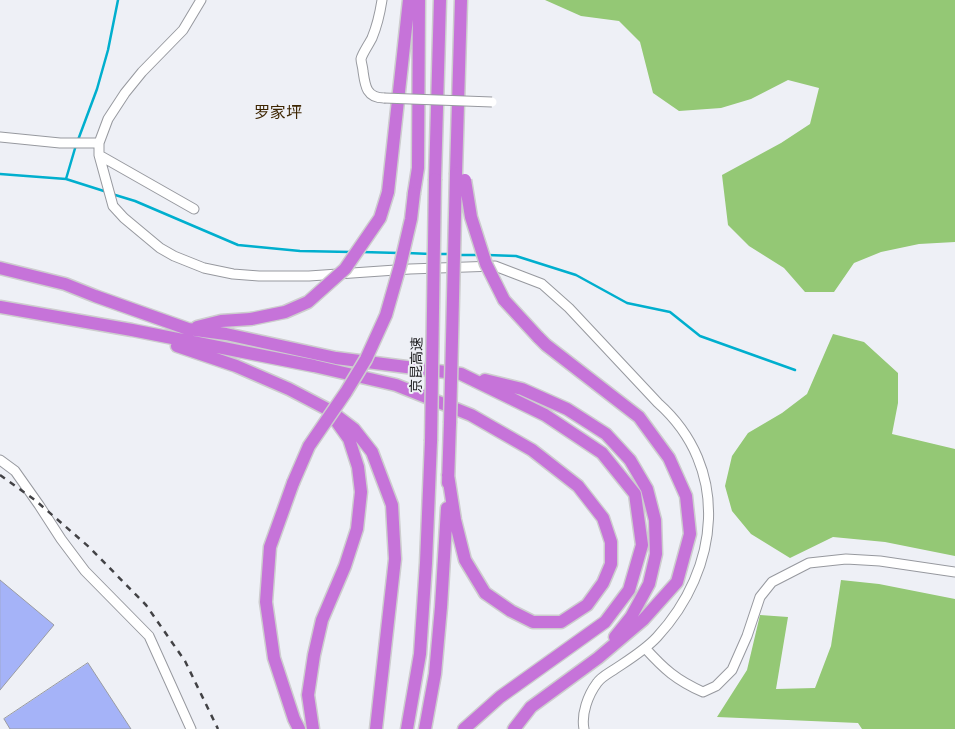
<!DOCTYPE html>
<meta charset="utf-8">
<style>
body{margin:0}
canvas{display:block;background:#eef0f6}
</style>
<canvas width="955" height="729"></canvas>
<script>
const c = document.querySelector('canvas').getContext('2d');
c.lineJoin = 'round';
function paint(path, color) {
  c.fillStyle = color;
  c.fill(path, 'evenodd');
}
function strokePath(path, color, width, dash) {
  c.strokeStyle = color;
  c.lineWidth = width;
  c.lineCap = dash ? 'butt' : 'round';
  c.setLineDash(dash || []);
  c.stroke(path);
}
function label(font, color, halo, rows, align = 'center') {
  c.font = font + ' Inter,"Noto Sans SC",sans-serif';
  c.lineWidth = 4;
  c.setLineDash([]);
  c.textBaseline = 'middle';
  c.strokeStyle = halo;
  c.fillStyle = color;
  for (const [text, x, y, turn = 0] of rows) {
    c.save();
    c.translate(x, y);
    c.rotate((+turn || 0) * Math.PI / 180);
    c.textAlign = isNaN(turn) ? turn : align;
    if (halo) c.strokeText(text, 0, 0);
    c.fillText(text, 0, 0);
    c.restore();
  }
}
paint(new Path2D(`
 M545 0H955V242L919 244 881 252 854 263 834 292H805L784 268 749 246 728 225 722 175 781 143 810 124 819 88 788 80 751 99 721 108 679 111 653 93 640 42 619 21 581 16Z
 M833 334 864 342 898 373V403L892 434 955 449V556L885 542 833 537 790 558 751 534 732 511 725 486 732 456 748 433 782 413 807 394Z
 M841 580 879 584 955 599V729H862L858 723 717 717 747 670 760 615 788 617 776 689 815 688 831 646Z`), '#94c875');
strokePath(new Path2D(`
 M78 140 97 89 108 50 118 0
 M0 174 66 179 107 192
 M66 179 76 145
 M112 194 135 201 238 245 300 251 351 252
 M362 252 399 253
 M407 253 431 254
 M439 254H451
 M459 255H479
 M487 255 516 256 576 275 627 303 670 312 700 336 795 370`), '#00afce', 2.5);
const building = new Path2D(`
 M0 580 54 625 0 690Z
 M88 663 131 729H10L4 719Z`);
paint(building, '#a5b3f8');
strokePath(building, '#9a9ca2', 1);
const minor = new Path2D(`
 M201 0 183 30 142 72 125 93 108 119 99 143V155L113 206 124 218 160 248 174 256 204 268 233 274 259 276H309L410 269 495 266 542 284 569 308 658 403C731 468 720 569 657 637 645 650 630 659 615 669 609 673 601 677 597 683 588 695 581 714 584 729
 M382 0C380 13 377 26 372 38 369 44 362 54 361 59 361 62 363 68 363 71 365 85 366 98 384 98
 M0 137 60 143H99
 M99 155 194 209
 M0 460 15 471 39 505 61 539 85 571 149 636 191 729
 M645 648C664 669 676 680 703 692L716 686 732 670 747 636 760 597 772 582 809 563 846 559 880 561 955 572`);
const highway = new Path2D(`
 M456 173 461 0
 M435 179 440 0
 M388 192 409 0
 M414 193 418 168 419 0
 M0 268 65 284 95 296 188 329 226 334 336 358 461 374 545 415 602 453 635 494 642 545 629 590 605 622 500 697 464 729
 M0 307 132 330 314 366 396 385 471 415 532 450 578 486 603 518 611 542V564L603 583 587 605 561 622H533L511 611 485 593 465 560 455 520 448 475
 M197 327 221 321 251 319
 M177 346 236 366 289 389 329 410 354 429 372 452 392 505 395 559 376 729
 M485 380 522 389 567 409 606 434 630 460 647 489 655 520 656 554 649 584 631 617 615 637
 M293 483 270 547 266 602 274 658 294 719 299 729
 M448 483 450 423
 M313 729 308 695 314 655 322 620 345 566 357 529 361 492 358 467 349 439 334 418
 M407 729 420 654 426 563 431 441
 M425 729 435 674 441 607 447 508
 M514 729 531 707 598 658 643 620 677 582 690 534 686 496 669 458 639 417 546 345 538 337`);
strokePath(minor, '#97999f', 11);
strokePath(highway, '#cdcdce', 15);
strokePath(minor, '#fff', 9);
strokePath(highway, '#c673d9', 12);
strokePath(new Path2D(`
 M0 475 35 500 89 547 146 605 185 661 218 729`), '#424245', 2.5, [6, 6]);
const minorBridge = new Path2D(`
 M384 98 492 102`);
const highwayBridge = new Path2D(`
 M465 180 471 217 486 264 504 300 538 337
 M251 319 285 312 308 302 345 269 380 218 388 192
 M450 423 456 173
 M431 441 435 179
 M293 483 309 446 346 392 366 359 386 315 400 266 411 219 414 193`);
strokePath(minorBridge, '#97999f', 11, []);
strokePath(highwayBridge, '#cdcdce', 15, []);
strokePath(minorBridge, '#fff', 9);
strokePath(highwayBridge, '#c673d9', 12);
label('14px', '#1c1c1e', '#eef0f6', [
 ["京昆高速",417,365,-89]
]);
label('16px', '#3e2602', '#eef0f6', [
 ["罗家坪",278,113]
]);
</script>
